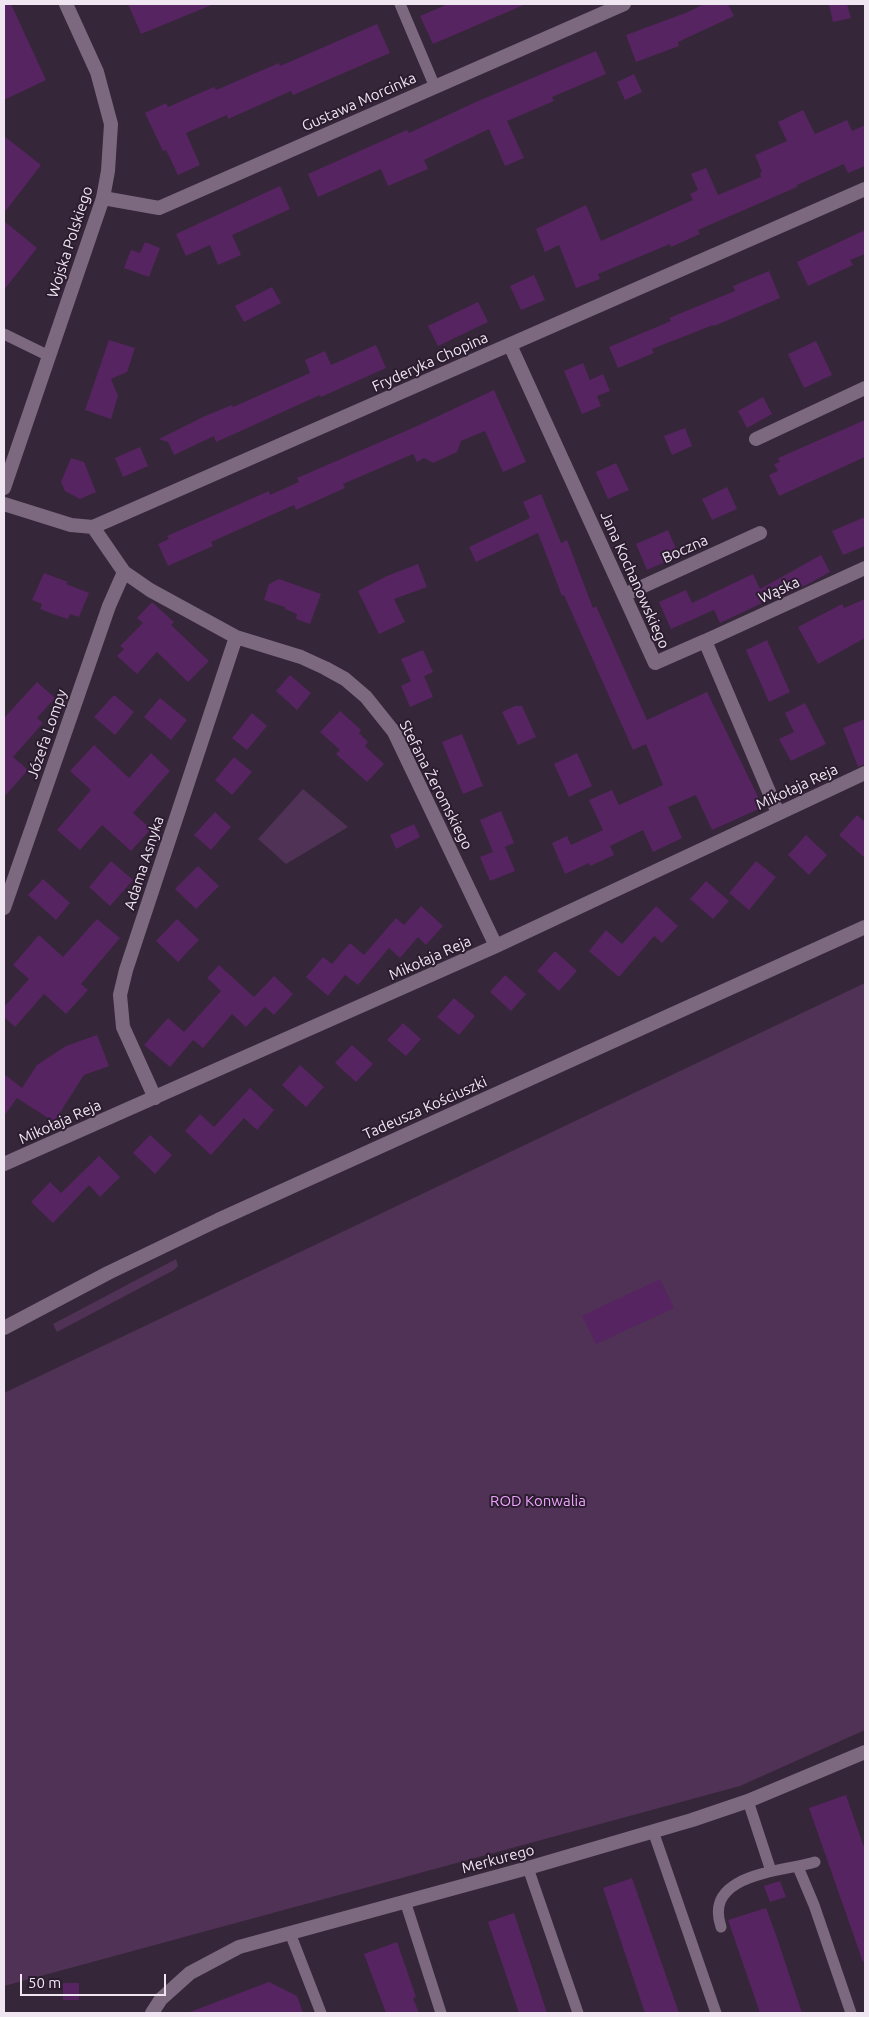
<!DOCTYPE html>
<meta charset="utf-8">
<style>
body{margin:0}
#map{position:relative;width:869px;height:2017px;overflow:hidden;background:#362639;font-family:Ubuntu,sans-serif}
canvas{display:block}
.frame{position:absolute;inset:0;border:5px solid #f0e6f2;pointer-events:none}
.scale{position:absolute;left:20px;top:1974px;width:146px;height:22px;box-sizing:border-box;border:2px solid #f0e6f2;border-top:0;padding-left:6px;font-size:15px;line-height:18px;white-space:nowrap;color:#f0e6f2;-webkit-text-stroke:4px #2b1c2f;paint-order:stroke}
</style>
<div id="map">
<canvas width="869" height="2017"></canvas>
<div class="frame"></div>
<div class="scale">50 m</div>
</div>
<script>
const c = document.querySelector('canvas').getContext('2d');
c.lineJoin = 'round';
function paint(path, color) {
  c.fillStyle = color;
  c.fill(path, 'evenodd');
}
function strokePath(path, color, width, dash) {
  c.strokeStyle = color;
  c.lineWidth = width;
  c.lineCap = dash ? 'butt' : 'round';
  c.setLineDash(dash || []);
  c.stroke(path);
}
function label(font, color, halo, rows, align = 'center') {
  c.font = font + ' Ubuntu,sans-serif';
  c.lineWidth = 4;
  c.setLineDash([]);
  c.textBaseline = 'middle';
  c.strokeStyle = halo;
  c.fillStyle = color;
  for (const [text, x, y, turn = 0] of rows) {
    c.save();
    c.translate(x, y);
    c.rotate((+turn || 0) * Math.PI / 180);
    c.textAlign = isNaN(turn) ? turn : align;
    if (halo) c.strokeText(text, 0, 0);
    c.fillText(text, 0, 0);
    c.restore();
  }
}
paint(new Path2D(`
 M303 789 348 827 286 864 258 839Z
 M865 983V1730L740 1786 4 1986V1393Z
 M176 1259 178 1266 174 1270 57 1332 53 1324Z`), '#503256');
paint(new Path2D(`
 M4 4H11L46 80 4 100Z
 M128 4H214L141 34Z
 M448 4H526L433 44 420 16Z
 M704 4H728L734 16 678 42 679 46 636 62 626 35 688 12Z
 M829 4H847L851 18 833 22Z
 M377 24 390 53 293 95 291 91 228 119 227 115 186 133 200 165 178 175 166 150 163 151 145 113 166 103 168 107 214 87 216 90 279 63 280 66Z
 M596 51 606 74 552 97 554 101 507 121 524 158 505 166 489 129 424 160 428 169 388 186 381 169 318 197 308 174 407 130 409 133 476 102Z
 M634 74 642 92 625 100 617 82Z
 M803 110 815 134 847 120 852 131 865 125V166L848 173 844 164 797 185V187L698 230 700 234 671 247 670 244 598 274 600 279 576 288 559 245 545 252 536 229 586 205 601 241 693 200 690 194 698 190 691 174 706 168 718 195 761 177 760 173 762 172 755 155 787 141 778 122Z
 M4 136 41 165 4 213Z
 M280 186 290 209 232 235 241 255 218 265 210 245 186 256 176 234Z
 M4 221 37 248 4 290Z
 M865 230V254L850 260 853 265 808 286 797 262Z
 M145 242 160 248 149 277 124 268 131 250 140 253Z
 M769 271 780 298 714 326 713 325 652 349 654 353 618 368 609 347 671 321 669 318 735 291 733 286Z
 M534 275 545 300 521 310 510 286Z
 M272 287 281 303 244 322 235 306Z
 M478 302 488 322 438 346 428 326Z
 M109 340 135 348 127 372 111 379 118 396 111 419 85 410Z
 M816 341 832 375 804 388 788 354Z
 M376 345 386 368 321 397 320 395 243 430 216 442 214 436 174 455 168 442 159 439 205 416 232 405 233 407 310 373 305 360 325 351 331 365Z
 M583 363 590 380 603 374 610 391 597 396 601 406 582 414 564 371Z
 M494 390 526 462 503 472 485 431 461 441 457 452 433 463 424 458 417 462 413 454 343 484 345 488 296 510 294 505 211 542 213 546 168 566 158 544 169 539 167 536 269 491 270 495 299 482 297 478 415 427Z
 M763 397 772 414 747 428 738 411Z
 M865 420V457L779 496 769 475 778 471 774 464 780 462 778 458Z
 M685 428 692 446 672 455 664 436Z
 M140 447 148 466 123 477 115 458Z
 M71 458 84 462 96 492 80 499 65 491 61 482Z
 M616 463 629 490 608 499 596 472Z
 M727 487 737 509 712 520 702 499Z
 M541 494 561 543 567 540 593 608 596 606 647 720 707 692 763 807 712 830 696 795 668 807 682 838 653 852 643 830 610 846 614 855 590 866 589 863 565 874 552 843 567 836 571 845 603 830 589 800 612 790 619 805 663 785 646 744 633 750 564 595 562 596 538 533 476 562 469 547 530 518 523 502Z
 M865 517V546L843 555 832 531Z
 M668 530 679 556 647 570 636 544Z
 M821 555 830 572 808 584 782 596 781 594 720 623 714 610 671 629 659 602 686 590 692 603 753 574 760 589Z
 M418 564 427 587 394 599 405 622 379 634 358 591 387 576Z
 M44 573 68 582 66 584 89 593 79 617 70 614 68 619 53 614 40 609 42 604 32 600Z
 M279 579 321 594 310 624 296 619 297 614 285 609V607L264 600 269 584Z
 M865 599V638L818 664 798 627 842 604 844 608Z
 M152 602 174 622 171 625 209 661 188 682 157 652 137 674 117 656 124 649 120 646 143 623 137 618Z
 M767 640 790 692 769 702 746 650Z
 M423 650 433 672 420 678 424 676 433 697 410 707 401 686 411 681 401 659Z
 M290 675 311 693 297 710 276 691Z
 M37 682 55 698 37 718 43 723 13 757 28 770 4 797V718Z
 M114 695 134 712 115 735 94 717Z
 M160 698 187 720 171 740 144 717Z
 M805 703 826 744 791 761 779 739 794 732 785 713Z
 M515 706H522L536 737 518 745 502 712Z
 M340 711 361 730 359 733 368 742 365 746 384 764 367 782 336 754 340 750 320 732Z
 M252 713 267 726 247 750 232 738Z
 M865 719V764L858 767 843 728Z
 M462 734 483 786 463 794 442 742Z
 M94 745 129 778 151 753 170 771 133 813 151 829 131 851 102 825 80 850 57 830 91 790 70 771Z
 M577 753 592 786 569 797 554 764Z
 M234 757 252 772 232 795 215 780Z
 M501 811 514 843 493 852 480 820Z
 M215 812 231 827 211 850 194 835Z
 M857 815 865 822V858L839 835Z
 M414 824 420 837 396 849 390 835Z
 M806 835 827 855 809 875 788 855Z
 M505 847 515 871 490 881 480 857Z
 M111 861 133 880 110 906 89 887Z
 M756 861 776 877 749 910 729 893Z
 M198 866 219 886 196 909 175 889Z
 M43 879 70 903 56 920 28 895Z
 M706 881 729 901 713 919 690 899Z
 M421 906 443 926 426 945 418 937 400 958 389 948 358 985 345 975 328 996 306 977 323 957 332 964 350 943 364 955 396 918 404 925Z
 M656 906 678 926 662 943 654 936 619 977 589 951 606 930 622 944Z
 M97 919 120 938 81 984 88 990 66 1014 44 994 15 1027 4 1017V1007L29 979 13 965 39 935 63 957Z
 M177 919 199 940 178 962 156 941Z
 M555 951 577 971 559 991 537 971Z
 M219 965 254 997 274 976 293 994 274 1015 256 999 265 1007 246 1027 232 1014 203 1048 193 1040 170 1067 144 1045 168 1018 184 1032 221 991 207 978Z
 M505 975 526 994 511 1011 490 992Z
 M454 998 475 1016 459 1035 437 1017Z
 M403 1023 421 1039 406 1056 387 1040Z
 M97 1035 109 1066 84 1075 54 1122 17 1098 4 1116V1074L22 1088 37 1065 66 1046Z
 M352 1045 373 1064 356 1082 335 1063Z
 M300 1065 324 1087 306 1107 282 1085Z
 M250 1088 274 1110 257 1130 244 1118 211 1155 185 1131 200 1114 214 1127Z
 M150 1135 172 1155 155 1174 133 1153Z
 M99 1156 120 1177 100 1197 89 1185 53 1223 31 1202 50 1182 61 1193Z
 M660 1279 674 1308 596 1344 582 1316Z
 M846 1795 865 1850V1961L863 1962 809 1808Z
 M632 1878 679 2013H645L603 1888Z
 M780 1881 786 1897 770 1902 764 1886Z
 M766 1908 776 1935 802 2013H760L728 1920Z
 M514 1913 547 2013H519L488 1922Z
 M397 1942 416 1997 413 1998 419 2013H386L364 1954Z
 M269 1982 297 1996 303 2013H191L190 2012Z
 M63 1983H79V2000H63Z`), '#562460');
strokePath(new Path2D(`
 M400 4 435 87
 M4 334 49 356
 M748 1801 771 1871
 M653 1831 716 2013
 M798 1867 814 1905 851 2013
 M528 1868 578 2013
 M405 1901 441 2013
 M721 1927C703 1873 782 1872 815 1862
 M290 1933 321 2013`), '#7c6980', 11);
strokePath(new Path2D(`
 M103 198 159 208 624 4
 M510 345 655 663 705 641 778 813
 M756 439 865 388
 M4 504 71 525 93 527 865 189
 M93 527 124 572 150 590 236 637 301 657 325 668 345 679 366 697 394 732 496 946
 M624 595 760 533
 M705 641 865 568
 M4 908 109 606 124 572
 M155 1098 123 1027 120 995 126 970 236 637
 M4 1164 496 946 865 773
 M152 2013 161 1999 190 1973 239 1947 528 1868 692 1820 748 1801 865 1752`), '#7c6980', 14);
strokePath(new Path2D(`
 M4 488 103 198 108 171 111 124 97 72 66 4
 M4 1328 108 1273 218 1220 865 927`), '#7c6980', 14);
label('15px', '#f0e6f2', '#2b1c2f', [
 ["Gustawa Morcinka",359,102,-24],
 ["Wojska Polskiego",70,242,-72],
 ["Fryderyka Chopina",430,362,-24],
 ["Boczna",685,549,-24],
 ["Jana Kochanowskiego",635,580,66],
 ["Wąska",779,590,-25],
 ["Józefa Lompy",47,734,-71],
 ["Stefana Żeromskiego",436,785,63],
 ["Mikołaja Reja",797,787,-25],
 ["Adama Asnyka",144,863,-72],
 ["Mikołaja Reja",430,958,-24],
 ["Tadeusza Kościuszki",425,1108,-24],
 ["Mikołaja Reja",60,1122,-24],
 ["Merkurego",498,1859,-15]
]);
label('15px', '#eea4fd', '#2b1c2f', [
 ["ROD Konwalia",538,1501]
]);
</script>
